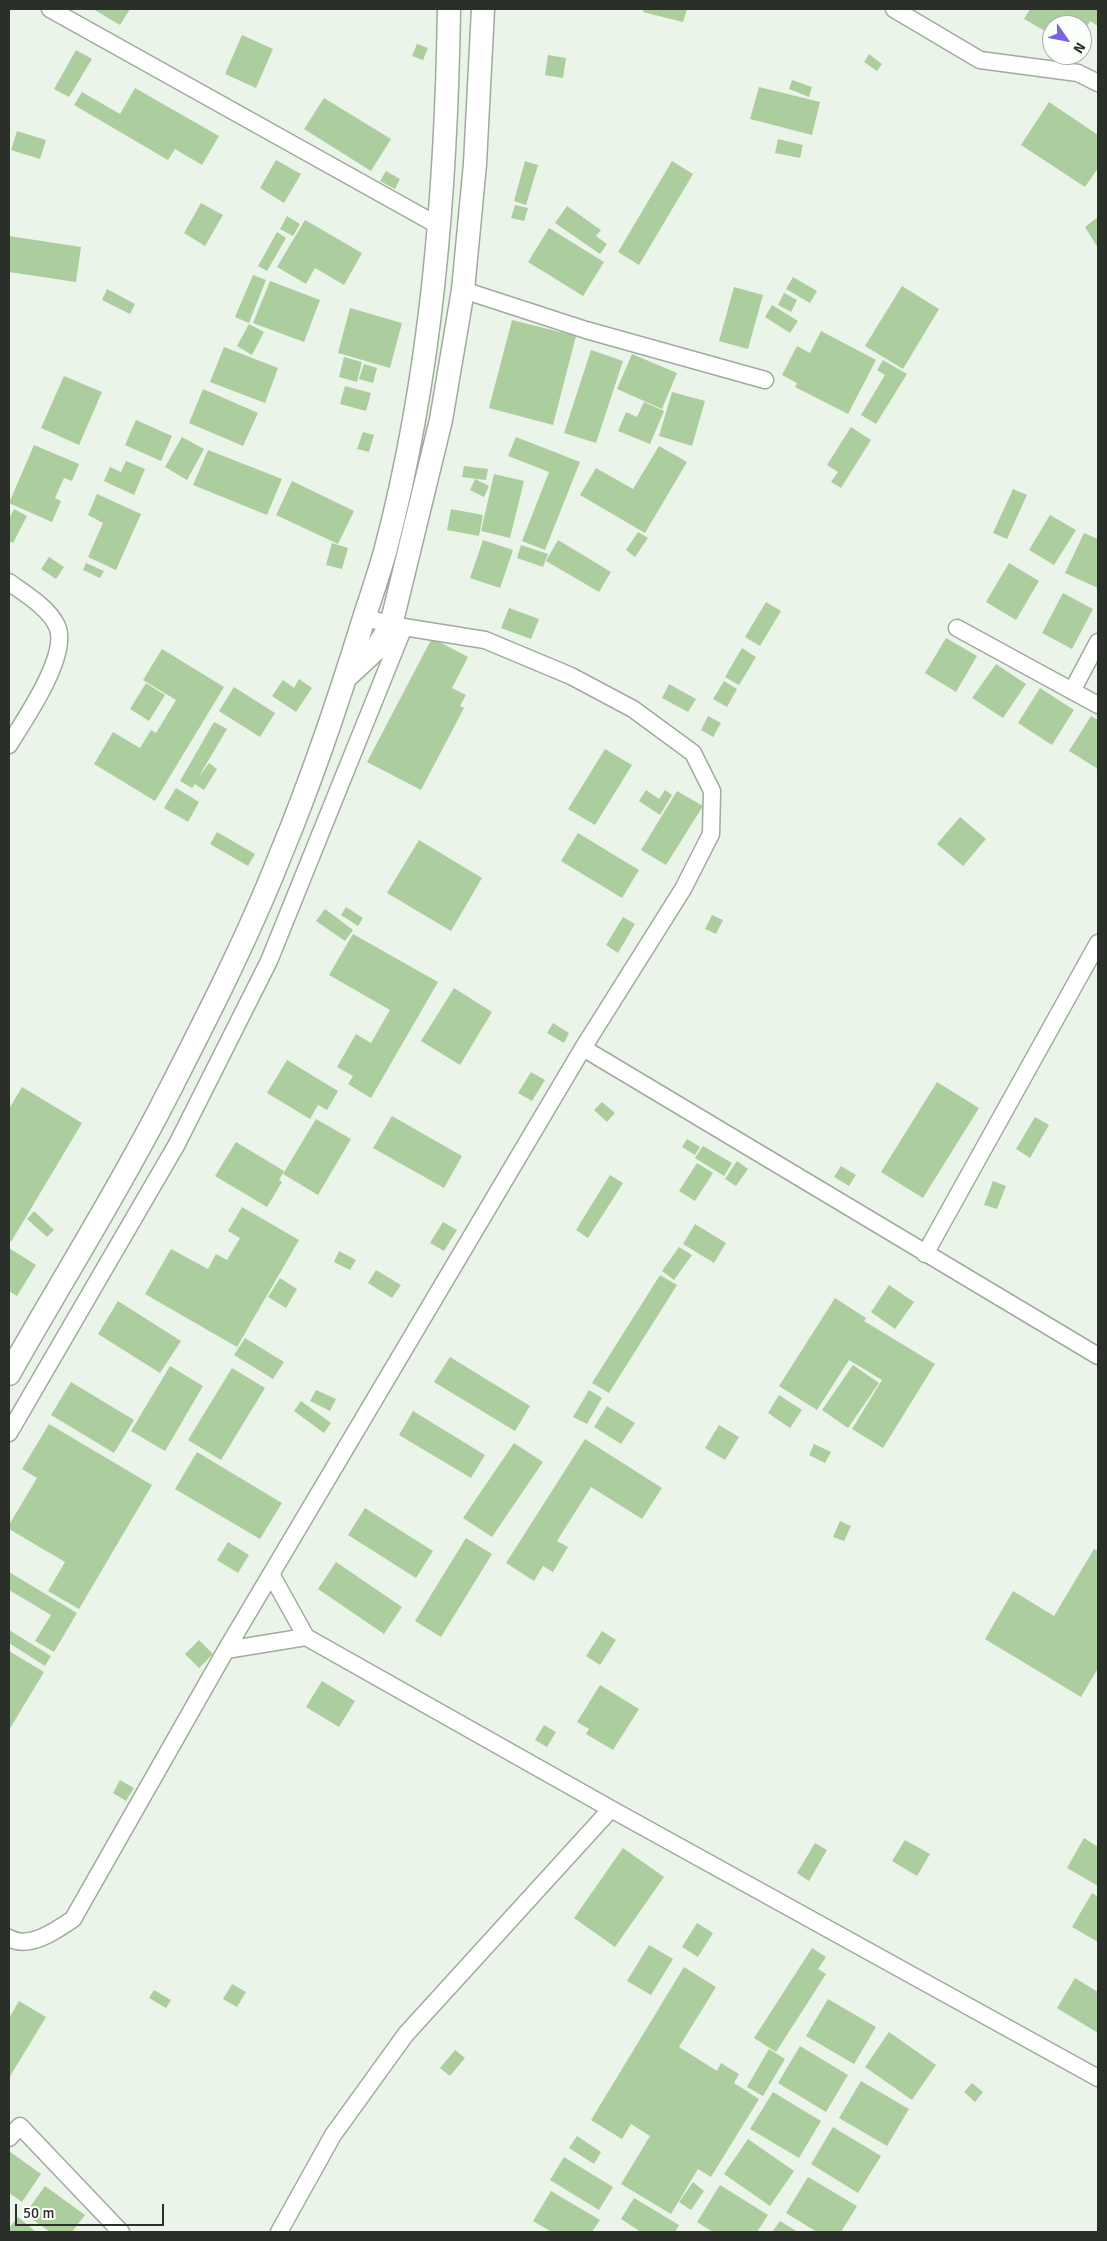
<!DOCTYPE html>
<style>
body{margin:0}
#map{position:relative;width:1107px;height:2241px;overflow:hidden;background:#ebf4e8;font-family:Signika,sans-serif}
canvas{display:block}
.frame{position:absolute;inset:0;border:10px solid #2b2f2a;pointer-events:none}
.north{position:absolute;left:1042px;top:15px;width:50px;height:50px;box-sizing:border-box;background:#fdfffc;border:1px solid #a9aca8;border-radius:50%;rotate:123deg;font-size:14px;font-weight:700;line-height:20px;text-align:center;color:#2b2f2a}
.north::after{content:'';display:block;margin:auto;width:18px;height:22px;background:#7865e0;clip-path:polygon(50% 0,100% 100%,50% 72%,0 100%)}
.scale{position:absolute;left:15px;top:2204px;width:149px;height:22px;box-sizing:border-box;border:2px solid #2b2f2a;border-top:0;padding-left:6px;font-size:15px;line-height:18px;white-space:nowrap;color:#2b2f2a;-webkit-text-stroke:4px #fdfffc;paint-order:stroke}
</style>
<div id="map">
<canvas width="1107" height="2241"></canvas>
<div class="frame"></div>
<div class="north">N</div>
<div class="scale">50 m</div>
</div>
<script>
const c = document.querySelector('canvas').getContext('2d');
c.lineJoin = 'round';
function paint(path, color) {
  c.fillStyle = color;
  c.fill(path, 'evenodd');
}
function strokePath(path, color, width, dash) {
  c.strokeStyle = color;
  c.lineWidth = width;
  c.lineCap = dash ? 'butt' : 'round';
  c.setLineDash(dash || []);
  c.stroke(path);
}
paint(new Path2D(`
 M93 9H130L120 25Z
 M644 9H687L683 22 643 12Z
 M1030 9H1098V26L1090 21 1082 36V25H1052V35L1024 19Z
 M242 35 273 49 256 88 225 74Z
 M417 44 428 48 423 60 412 56Z
 M76 50 92 59 69 97 54 89Z
 M869 54 882 64 877 71 864 62Z
 M548 55 566 58 563 78 545 75Z
 M792 80 812 87 809 97 789 89Z
 M759 87 820 102 812 135 750 119Z
 M135 88 219 136 202 165 175 149 168 160 74 105 82 92 120 114Z
 M324 98 391 139 371 171 304 129Z
 M1049 102 1098 135V168L1085 187 1021 145Z
 M17 131 46 140 40 159 11 150Z
 M778 139 803 145 800 158 775 153Z
 M276 160 301 174 284 203 260 188Z
 M525 161 538 165 526 205 514 201Z
 M672 161 693 174 639 265 618 252Z
 M386 171 400 179 395 189 380 181Z
 M201 203 223 215 205 246 184 233Z
 M515 205 528 208 524 221 511 218Z
 M567 206 601 230 596 236 607 244 600 254 555 223Z
 M287 216 300 224 293 236 280 229Z
 M1098 217V248L1085 227Z
 M305 220 362 253 344 285 315 268 306 284 277 267Z
 M549 228 604 262 583 296 528 262Z
 M277 232 286 238 267 271 258 266Z
 M9 236 81 247 76 282 9 272Z
 M253 275 266 280 249 323 235 317Z
 M793 277 817 291 810 303 786 289Z
 M270 281 320 300 304 342 253 323Z
 M902 286 939 309 903 369 865 346Z
 M734 287 763 295 748 349 719 341Z
 M107 289 135 304 130 314 102 300Z
 M784 293 797 300 791 312 778 305Z
 M772 305 798 321 790 333 765 317Z
 M350 308 402 323 390 368 338 353Z
 M512 320 576 336 553 425 489 408Z
 M249 324 264 332 252 355 237 346Z
 M821 331 876 360 848 414 795 387 797 383 782 375 797 346 810 353Z
 M224 347 278 368 265 403 210 382Z
 M591 350 623 361 596 443 564 433Z
 M632 354 677 373 662 409 617 389Z
 M344 357 362 362 357 382 339 377Z
 M883 360 907 374 876 424 861 415 885 375 877 370Z
 M364 364 377 368 373 383 359 379Z
 M64 376 102 392 79 445 41 428Z
 M345 386 371 393 366 411 340 404Z
 M203 389 258 413 243 446 189 423Z
 M672 392 705 401 692 446 659 436Z
 M644 402 664 411 650 444 618 431 626 412 637 417Z
 M136 420 172 436 161 461 125 445Z
 M851 427 871 440 841 488 831 482 838 472 827 465Z
 M363 432 374 435 369 452 357 449Z
 M182 437 204 449 187 480 165 467Z
 M516 437 580 462 545 550 522 541 549 472 508 456Z
 M34 445 79 464 72 481 64 478 55 498 61 501 52 522 9 503Z
 M659 446 687 462 645 533 580 495 596 468 633 489Z
 M208 450 282 479 267 515 193 485Z
 M126 461 145 469 134 495 104 481 110 467 121 472Z
 M464 466 488 469 486 480 462 477Z
 M494 474 524 481 510 538 481 531Z
 M475 479 489 486 484 497 470 490Z
 M292 481 354 511 338 544 276 515Z
 M1013 489 1027 495 1007 539 993 533Z
 M97 494 141 514 116 570 88 557 103 523 88 515Z
 M14 509 27 516 13 543 9 541V519Z
 M451 509 483 515 479 536 447 530Z
 M1050 515 1076 530 1054 565 1029 550Z
 M638 532 648 538 635 557 626 550Z
 M1084 533 1098 539V588L1065 573Z
 M483 540 513 550 500 588 470 578Z
 M558 540 611 572 599 592 546 561Z
 M332 543 348 548 342 569 326 565Z
 M521 545 548 554 543 567 517 558Z
 M49 557 64 567 56 579 41 569Z
 M86 563 104 571 100 578 83 570Z
 M1009 563 1039 581 1016 620 986 602Z
 M1063 593 1093 609 1072 649 1042 633Z
 M766 602 781 611 760 646 745 637Z
 M509 608 539 619 531 639 501 628Z
 M432 638 468 657 452 688 466 695 460 706 464 708 421 790 367 762Z
 M946 638 977 656 956 692 925 673Z
 M742 648 756 657 739 685 725 677Z
 M162 649 224 687 155 801 94 764 113 732 140 748 151 730 156 733 176 700 143 680Z
 M996 664 1026 684 1003 718 972 698Z
 M299 679 312 688 296 712 272 696 283 680 294 688Z
 M724 681 737 689 727 707 713 699Z
 M146 683 165 695 149 721 130 709Z
 M669 684 696 699 688 712 662 698Z
 M234 687 275 713 260 737 219 711Z
 M1040 688 1074 710 1052 745 1018 723Z
 M708 716 721 723 713 737 701 730Z
 M1091 716 1098 720V769L1069 751Z
 M214 722 227 729 198 778 209 763 217 769 204 790 195 784 192 788 180 781Z
 M605 749 632 765 595 825 568 809Z
 M176 788 199 802 188 822 164 808Z
 M646 790 659 799 665 790 672 795 660 815 639 801Z
 M677 791 703 806 666 865 641 850Z
 M960 817 986 839 963 866 937 844Z
 M217 832 255 854 248 866 210 844Z
 M578 833 639 870 622 898 561 861Z
 M419 840 482 878 451 931 387 893Z
 M346 907 363 918 358 926 341 915Z
 M325 909 353 930 345 941 316 921Z
 M712 915 723 920 716 934 705 929Z
 M623 917 635 924 618 953 606 945Z
 M353 934 438 982 371 1098 348 1084 353 1076 337 1067 356 1034 371 1043 390 1010 329 975Z
 M454 988 492 1012 460 1065 421 1041Z
 M553 1023 569 1033 564 1043 547 1033Z
 M287 1060 338 1091 327 1110 318 1105 310 1119 267 1093Z
 M531 1072 545 1080 532 1101 518 1093Z
 M937 1082 979 1108 923 1198 881 1172Z
 M22 1087 82 1123 11 1242 9 1240V1109Z
 M602 1102 615 1113 607 1122 594 1110Z
 M392 1116 462 1156 444 1188 373 1148Z
 M1035 1117 1049 1125 1030 1158 1016 1149Z
 M316 1119 351 1139 318 1195 283 1174Z
 M687 1139 700 1147 695 1155 682 1147Z
 M236 1142 284 1171 279 1180 282 1182 267 1207 215 1176Z
 M703 1146 732 1163 724 1176 695 1158Z
 M737 1161 748 1169 736 1186 725 1179Z
 M697 1163 713 1173 695 1201 679 1191Z
 M841 1166 856 1175 849 1186 834 1177Z
 M610 1175 623 1183 588 1238 576 1230Z
 M993 1181 1006 1186 997 1209 984 1205Z
 M242 1207 299 1240 237 1347 145 1294 171 1249 208 1269 216 1254 227 1260 240 1238 228 1231Z
 M34 1211 54 1230 47 1237 27 1219Z
 M443 1222 457 1230 444 1251 430 1243Z
 M695 1224 726 1243 714 1263 683 1244Z
 M679 1247 692 1255 674 1280 662 1271Z
 M9 1248 36 1265 17 1296 9 1291Z
 M339 1251 356 1260 350 1270 334 1262Z
 M376 1270 401 1285 392 1298 368 1283Z
 M660 1275 677 1285 609 1393 592 1383Z
 M280 1278 297 1289 286 1308 268 1297Z
 M889 1285 914 1302 895 1329 871 1312Z
 M835 1298 866 1318 864 1321 935 1364 883 1448 852 1429 882 1380 849 1360 817 1410 779 1386Z
 M118 1301 181 1341 160 1373 98 1334Z
 M245 1338 284 1362 273 1379 234 1355Z
 M450 1357 530 1406 515 1431 434 1382Z
 M853 1365 879 1383 848 1428 822 1410Z
 M170 1366 203 1386 165 1451 131 1431Z
 M232 1368 265 1388 221 1460 188 1440Z
 M71 1382 134 1420 114 1453 51 1415Z
 M316 1390 336 1399 330 1411 310 1401Z
 M589 1390 602 1398 587 1424 573 1417Z
 M779 1395 802 1410 790 1428 768 1413Z
 M301 1401 331 1423 324 1433 294 1411Z
 M607 1406 635 1423 621 1444 594 1427Z
 M413 1411 485 1455 471 1478 399 1435Z
 M49 1424 152 1485 79 1609 48 1591 65 1562 9 1529V1525L37 1478 22 1469Z
 M719 1425 739 1437 725 1460 705 1448Z
 M585 1439 662 1488 642 1519 591 1487 557 1541 568 1547 553 1572 543 1566 534 1581 506 1563Z
 M514 1443 543 1462 492 1537 463 1518Z
 M814 1444 831 1452 825 1463 809 1455Z
 M197 1452 282 1503 260 1539 175 1489Z
 M365 1508 433 1551 416 1578 348 1535Z
 M840 1521 851 1526 844 1541 833 1537Z
 M466 1538 492 1554 441 1637 415 1621Z
 M228 1542 249 1555 238 1573 217 1560Z
 M1094 1549 1098 1551V1668L1081 1697 985 1639 1013 1591 1054 1616Z
 M336 1562 402 1607 384 1634 318 1589Z
 M9 1572 77 1613 54 1652 35 1641 51 1615 9 1590Z
 M9 1630 51 1656 45 1666 9 1643Z
 M602 1631 616 1640 600 1665 586 1656Z
 M199 1640 213 1654 199 1668 185 1654Z
 M9 1651 44 1672 9 1730Z
 M322 1681 355 1701 339 1727 306 1707Z
 M600 1685 639 1709 613 1750 586 1734 589 1729 577 1722Z
 M544 1725 556 1732 547 1747 535 1740Z
 M120 1780 134 1788 126 1801 113 1793Z
 M1084 1838 1098 1847V1886L1067 1868Z
 M905 1840 930 1854 917 1876 892 1861Z
 M815 1843 827 1850 809 1881 797 1873Z
 M623 1848 664 1877 615 1947 574 1918Z
 M1092 1893 1098 1897V1942L1072 1927Z
 M697 1923 713 1933 698 1957 682 1947Z
 M649 1945 673 1959 651 1995 627 1981Z
 M812 1948 826 1957 818 1969 826 1974 776 2052 754 2038Z
 M684 1967 716 1987 679 2047 717 2071 721 2063 739 2074 734 2083 759 2099 711 2177 698 2169 671 2214 621 2184 650 2136 631 2124 622 2139 591 2120Z
 M1075 1978 1098 1992V2033L1057 2008Z
 M232 1984 246 1992 237 2007 223 1999Z
 M154 1990 171 2000 166 2008 149 1998Z
 M828 1999 876 2027 854 2064 806 2036Z
 M19 2001 46 2017 9 2078V2018Z
 M889 2032 936 2065 912 2100 865 2067Z
 M800 2046 848 2075 826 2112 778 2083Z
 M769 2049 785 2059 763 2096 747 2087Z
 M455 2050 465 2058 450 2076 440 2068Z
 M861 2081 909 2109 887 2146 839 2118Z
 M972 2083 983 2092 975 2102 964 2092Z
 M773 2092 821 2121 799 2158 750 2129Z
 M833 2127 881 2156 858 2193 811 2164Z
 M577 2136 601 2152 594 2164 569 2148Z
 M748 2139 794 2171 770 2206 724 2174Z
 M9 2151 41 2174 22 2202 9 2193Z
 M564 2157 613 2187 599 2210 550 2180Z
 M808 2177 857 2206 841 2232H817L786 2213Z
 M693 2182 704 2191 691 2210 679 2202Z
 M720 2185 768 2215 757 2232H713L697 2222Z
 M45 2186 85 2215 72 2232H50L25 2214Z
 M551 2191 600 2220 592 2232H552L533 2221Z
 M634 2198 679 2225 675 2232H641L621 2219Z
 M18 2217 36 2232H9V2228Z
 M780 2221 798 2232H772Z`), '#acce9e');
const minor = new Path2D(`
 M50 9 439 226
 M894 9 980 60 1078 73 1098 83
 M463 290 586 330 765 380
 M9 582C25 594 48 607 57 626 70 655 24 720 9 745
 M957 628 1098 705
 M1072 691 1098 642
 M583 1048 1098 1356
 M925 1254 1098 943
 M9 1433 177 1144 269 961 404 627
 M271 1574 306 1637 611 1809 1098 2078
 M226 1650 306 1637
 M9 1938C29 1950 57 1930 73 1919L226 1650 583 1048 683 889 711 834 712 791 693 753 633 709 571 676 485 640 391 625 364 617
 M9 2138 20 2126 121 2232
 M279 2232 333 2135 406 2034 611 1809`);
const secondary = new Path2D(`
 M348 675 376 649 391 625 441 420 463 290 475 164 483 9
 M9 1374C59 1285 114 1198 161 1107 203 1025 246 942 280 856 313 777 340 696 365 615 372 594 379 573 385 552 432 374 446 192 449 9`);
strokePath(minor, '#a1aa9e', 19);
strokePath(secondary, '#a1aa9e', 25);
strokePath(minor, '#fff', 16);
strokePath(secondary, '#fff', 22);
</script>
